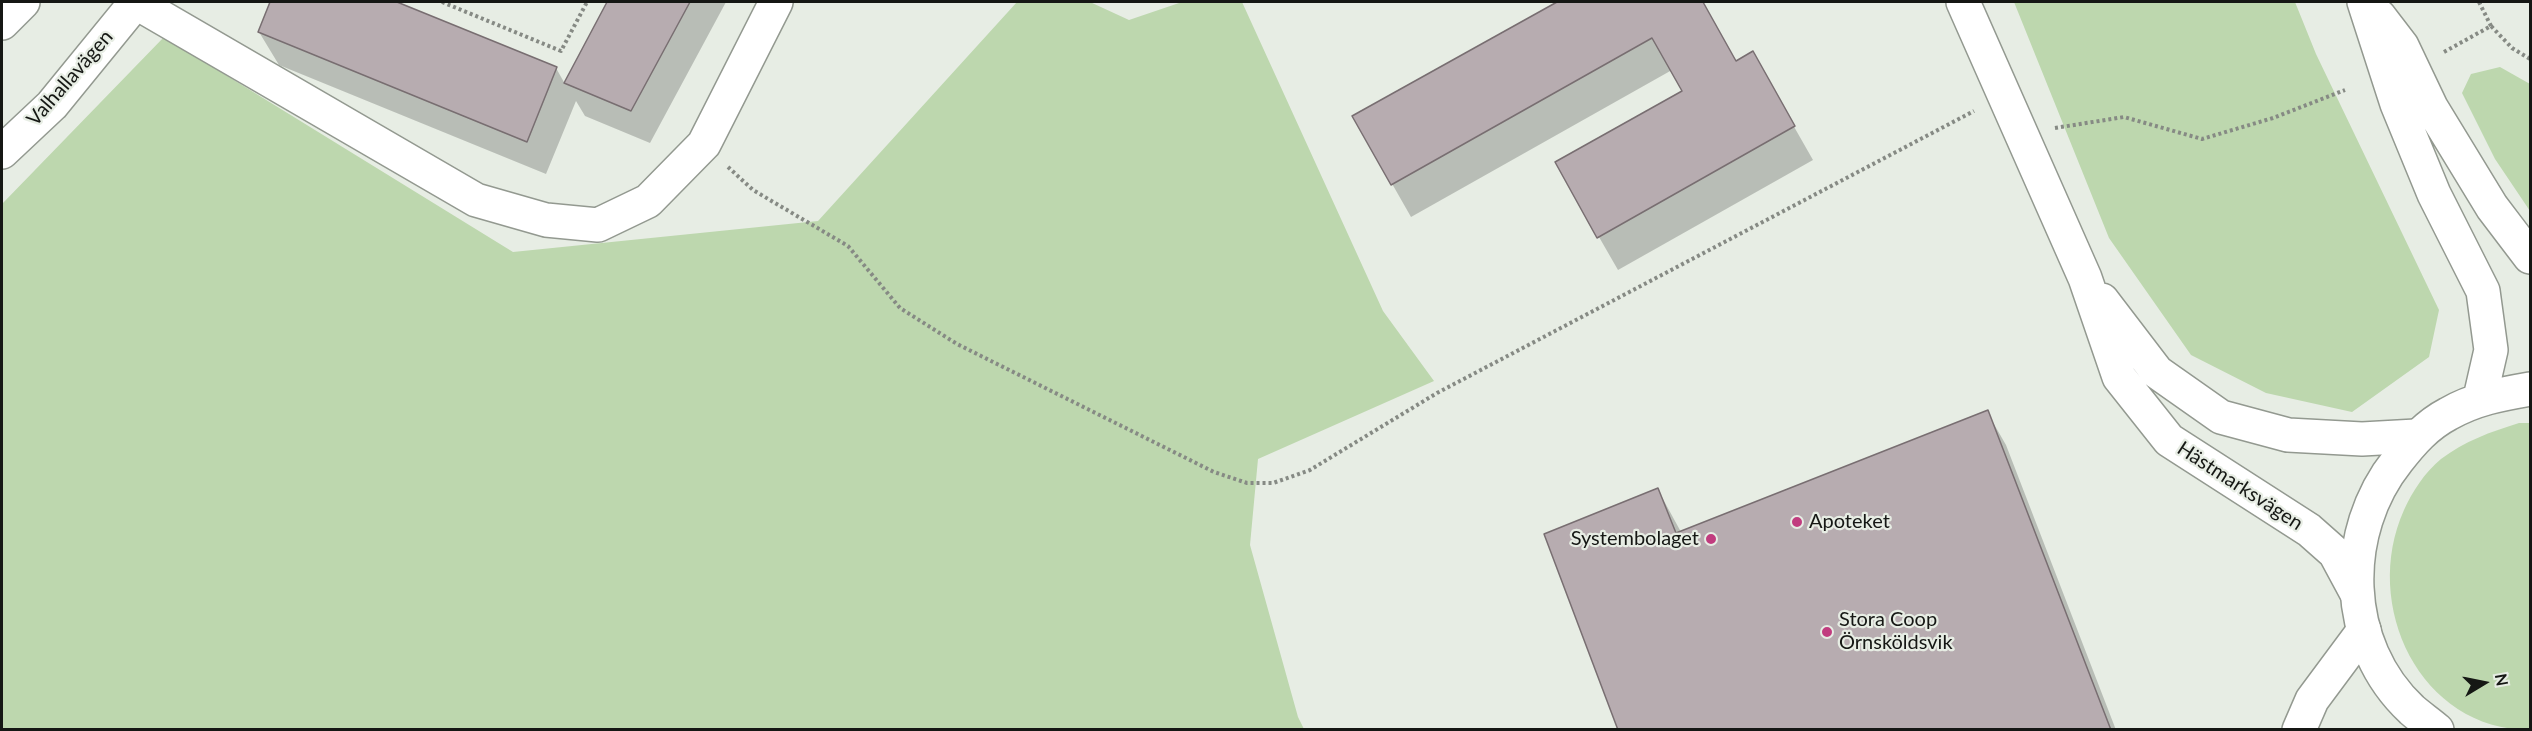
<!DOCTYPE html>
<meta charset="utf-8">
<style>
body{margin:0}
#map{position:relative;width:2532px;height:731px;overflow:hidden;background:#e7ede4;font-family:Lato,sans-serif}
canvas{display:block}
.frame{position:absolute;inset:0;border:3px solid #151714;pointer-events:none}
.north{position:absolute;left:2454px;top:653px;width:60px;height:60px;-webkit-text-stroke:4px #e7ede4;paint-order:stroke;rotate:80deg;font-size:16px;font-weight:700;line-height:24px;text-align:center;color:#151714}
.north::after{content:'';display:block;margin:auto;width:21px;height:27px;background:#151714;clip-path:polygon(50% 0,100% 100%,50% 72%,0 100%)}
</style>
<div id="map">
<canvas width="2532" height="731"></canvas>
<div class="frame"></div>
<div class="north">N</div>
</div>
<script>
const c = document.querySelector('canvas').getContext('2d');
c.lineJoin = 'round';
function paint(path, color) {
  c.fillStyle = color;
  c.fill(path, 'evenodd');
}
function strokePath(path, color, width, dash) {
  c.strokeStyle = color;
  c.lineWidth = width;
  c.lineCap = dash ? 'butt' : 'round';
  c.setLineDash(dash || []);
  c.stroke(path);
}
function label(font, color, halo, rows, align = 'center') {
  c.font = font + ' Lato,sans-serif';
  c.lineWidth = 4.5;
  c.setLineDash([]);
  c.textBaseline = 'middle';
  c.strokeStyle = halo;
  c.fillStyle = color;
  for (const [text, x, y, turn = 0] of rows) {
    c.save();
    c.translate(x, y);
    c.rotate((+turn || 0) * Math.PI / 180);
    c.textAlign = isNaN(turn) ? turn : align;
    if (halo) c.strokeText(text, 0, 0);
    c.fillText(text, 0, 0);
    c.restore();
  }
}
paint(new Path2D(`
 M1017 2H1090L1129 20 1182 2H1242L1383 311 1434 381 1258 459 1250 545 1298 717 1304 729H2V204L164 37 513 252 818 221Z
 M2014 2H2295L2316 54 2439 310 2429 357 2352 412 2266 393 2191 355 2109 238Z
 M2500 67 2530 84V211L2495 159 2462 93 2471 74Z
 M2519 423H2530V730C2420 730 2361 605 2404 510 2412 492 2425 472 2441 459 2465 441 2490 432 2519 423Z`), '#bdd7ae');
paint(new Path2D(`
 M272 2H393L556 68 565 84 609 2H726L650 143 585 116 576 101 546 174 279 65 259 32Z
 M1560 2H1702L1736 63 1752 53 1813 160 1618 270 1599 237 1684 92 1672 70 1411 217 1354 117Z
 M1987 412 2006 445 2116 730H1620L1658 490 1681 532Z`), '#0003');
const building = new Path2D(`
 M270 2H397L557 67 527 142 258 32Z
 M607 2H690L631 111 564 83Z
 M1557 2H1703L1736 61 1753 51 1795 126 1597 238 1555 162 1682 91 1652 38 1391 185 1352 116Z
 M1988 410 2111 730H1618L1544 534 1658 488 1676 533Z`);
paint(building, '#b7acb0');
strokePath(building, '#786e71', 1.5);
const minor = new Path2D(`
 M135 2 476 200 546 220 598 225 648 201 704 144 776 2
 M1963 2 2085 278 2119 377 2169 440 2309 530 2335 553 2356 592
 M2 23 23 2
 M2 152 52 105 136 2
 M2102 300 2157 372 2221 417 2288 435 2362 439 2416 436
 M2299 730 2312 700 2364 630`);
const highway = new Path2D(`
 M2364 2 2397 104 2434 194 2483 291 2491 350 2480 398
 M2379 16 2402 46 2431 107 2492 207 2530 257
 M2437 730C2429 723 2420 717 2412 710 2342 645 2340 532 2398 460 2412 442 2427 425 2448 414 2474 399 2501 394 2530 389`);
strokePath(minor, '#939990', 36);
strokePath(highway, '#939990', 36);
strokePath(new Path2D(`
 M442 2 561 51 587 2
 M2479 2 2491 26
 M2444 52 2491 26 2512 48 2530 59
 M2055 128 2124 117 2202 139 2273 118 2345 90
 M728 167 753 190 848 246 900 308 957 344 1214 472 1247 483H1273L1310 470 1437 393 1974 111`), '#868a84', 4, [3, 3]);
strokePath(minor, '#fff', 33);
strokePath(highway, '#fff', 33);
for (const [x, y, r, color] of [
 [1797,522,6,"#c13c7f"],
 [1711,539,6,"#c13c7f"],
 [1827,632,6,"#c13c7f"]
]) {
  const dot = new Path2D();
  dot.arc(x, y, r, 0, 2 * Math.PI);
  c.fillStyle = color;
  c.fill(dot);
  strokePath(dot, '#e7ede4', 2);
}
label('20px', '#151714', '#e7ede4', [
 ["Valhallavägen",70,78,-49],
 ["Hästmarksvägen",2240,486,33]
]);
label('20px', '#151714', '#e7ede4', [
 ["Apoteket",1809,522],
 ["Systembolaget",1699,539,"right"],
 ["Stora Coop",1839,620],
 ["Örnsköldsvik",1839,643]
], 'left');
</script>
